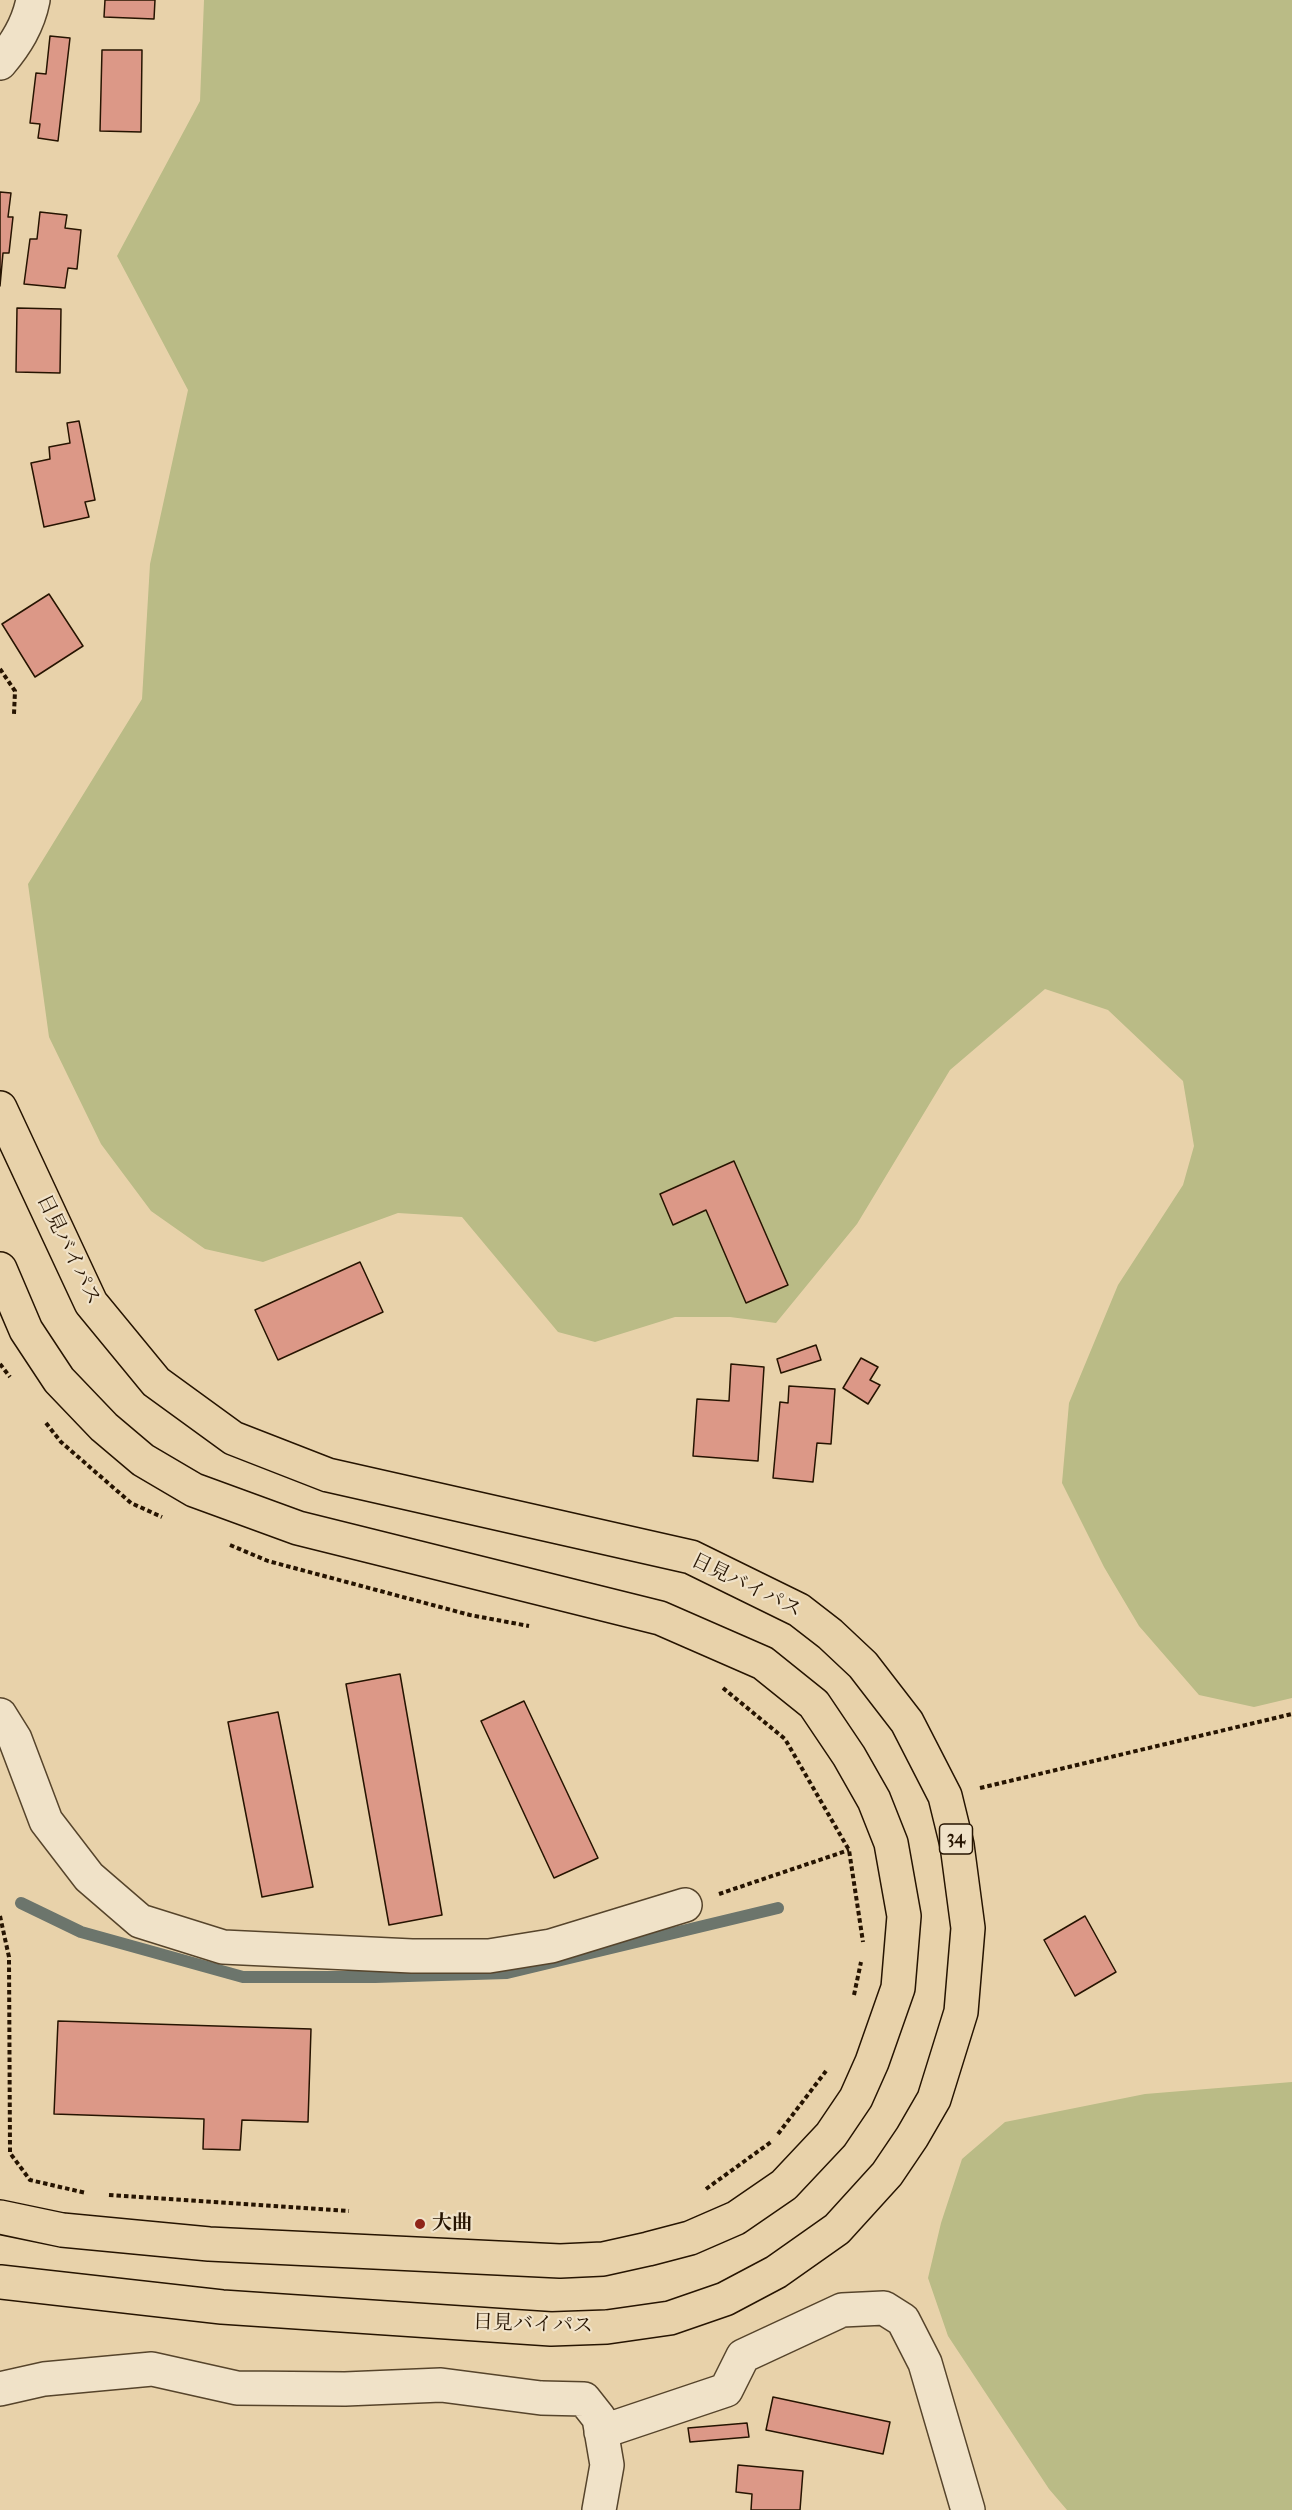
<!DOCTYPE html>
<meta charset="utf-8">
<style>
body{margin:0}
canvas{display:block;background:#e8d2aa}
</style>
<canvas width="1292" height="2510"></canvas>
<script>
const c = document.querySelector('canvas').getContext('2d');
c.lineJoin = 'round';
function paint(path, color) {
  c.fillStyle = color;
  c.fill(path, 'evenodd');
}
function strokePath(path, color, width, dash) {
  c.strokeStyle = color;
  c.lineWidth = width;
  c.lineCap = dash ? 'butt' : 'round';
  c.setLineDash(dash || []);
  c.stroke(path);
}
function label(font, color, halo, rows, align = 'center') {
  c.font = font + ' "IM FELL French Canon","Noto Serif JP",serif';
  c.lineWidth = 4.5;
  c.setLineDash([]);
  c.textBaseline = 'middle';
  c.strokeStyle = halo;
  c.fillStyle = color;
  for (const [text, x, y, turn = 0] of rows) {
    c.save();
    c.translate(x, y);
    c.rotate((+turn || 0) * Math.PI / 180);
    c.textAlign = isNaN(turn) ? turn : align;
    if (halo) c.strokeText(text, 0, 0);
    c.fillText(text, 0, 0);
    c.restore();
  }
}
paint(new Path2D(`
 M204 0H1292V1698L1254 1707 1199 1695 1139 1626 1104 1567 1062 1483 1069 1403 1118 1285 1183 1185 1194 1146 1183 1081 1108 1010 1045 989 950 1070 857 1224 776 1323 730 1317H675L595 1342 558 1332 462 1217 398 1213 263 1262 205 1249 151 1211 101 1144 49 1037 28 884 142 699 150 564 188 390 117 256 200 101Z
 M1292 2082V2510H1067L1049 2489 948 2336 928 2278 941 2223 962 2159 1005 2122 1145 2094Z`), '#babb86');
strokePath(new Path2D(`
 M21 1903 81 1932 243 1977H375L507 1973 778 1908`), '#6c756c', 12);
const building = new Path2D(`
 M105 0H155L154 19 104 17Z
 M50 36 70 38 58 141 38 138 40 124 30 123 36 73 46 74Z
 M102 50H142L141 132 100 131Z
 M0 192 11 193 8 217H13L9 253H3L0 286Z
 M40 212 67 215 65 228 81 230 77 269 68 268 65 288 24 284 30 239H37Z
 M17 308 61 309 60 373 16 372Z
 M79 421 95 500 85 502 89 517 44 527 31 463 50 459 49 447 70 443 67 423Z
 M49 594 83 646 35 677 2 624Z
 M734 1161 788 1285 746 1303 706 1210 673 1225 660 1194Z
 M360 1262 383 1312 278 1360 255 1310Z
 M816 1345 821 1360 781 1373 777 1359Z
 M861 1358 878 1367 870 1380 880 1385 868 1404 843 1388Z
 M731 1364 764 1367 758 1461 693 1456 697 1399 729 1401Z
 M789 1386 835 1389 831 1444 817 1443 813 1482 773 1478 780 1402 788 1403Z
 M400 1674 442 1915 389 1925 346 1684Z
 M524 1701 598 1858 554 1878 481 1721Z
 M278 1712 313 1887 262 1897 228 1722Z
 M1085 1916 1116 1972 1075 1996 1044 1940Z
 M58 2021 311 2029 308 2122 242 2120 240 2150 203 2149 204 2119 54 2114Z
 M773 2397 890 2422 883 2454 766 2430Z
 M747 2423 749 2437 690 2442 688 2428Z
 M738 2465 803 2471 800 2510H751L752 2494 736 2492Z`);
paint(building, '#dc9887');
strokePath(building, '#261401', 1.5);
const street = new Path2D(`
 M0 63C16 44 28 25 33 0
 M0 1715 15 1739 46 1821 89 1877 140 1921 223 1947 412 1956H489L551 1946 685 1905
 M0 2389 44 2379 152 2369 237 2388 345 2389 441 2385 541 2398 584 2399 599 2418 607 2465 599 2510
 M601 2432 726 2390 743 2356 842 2310 884 2308 903 2320 925 2363 968 2510`);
const highway = new Path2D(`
 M0 1108 91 1303 156 1382 233 1438 328 1475 691 1557 799 1610 830 1634 863 1665 907 1722 945 1796 957 1845 968 1928 961 2012 934 2099 912 2137 887 2174 837 2229 776 2272 725 2299 670 2318 607 2327 551 2329 222 2307 0 2282
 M0 1269 26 1330 59 1380 104 1427 143 1460 194 1490 298 1528 660 1618 763 1663 814 1704 849 1756 874 1800 891 1843 904 1916 898 1988 872 2062 856 2098 831 2135 784 2185 736 2218 690 2238 648 2249 603 2259 560 2261 209 2244 62 2230 0 2217`);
strokePath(street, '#56442b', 36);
strokePath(highway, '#261401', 36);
strokePath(new Path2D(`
 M0 669 15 691 14 714
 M0 1364 10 1377
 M46 1423 61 1442 131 1503 162 1517
 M230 1545 268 1561 470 1615 529 1626
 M723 1688 785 1739 849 1850 863 1942
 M980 1788 1292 1714
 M719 1894 849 1850
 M0 1916 9 1957 10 2153 30 2180 86 2193
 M854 1995 861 1962
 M778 2134 826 2071
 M706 2189 771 2142
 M109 2195 349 2211`), '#261401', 4, [4.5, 3]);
strokePath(street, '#f0e2c8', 33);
strokePath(highway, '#e8d2aa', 33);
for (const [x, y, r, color] of [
 [420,2224,6,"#8f2418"]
]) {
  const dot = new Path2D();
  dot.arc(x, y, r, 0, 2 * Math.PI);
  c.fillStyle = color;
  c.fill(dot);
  strokePath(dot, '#f0e2c8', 2);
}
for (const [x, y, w] of [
 [956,1839,33]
]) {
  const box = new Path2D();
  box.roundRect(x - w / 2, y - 15, w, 30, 4.5);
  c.fillStyle = '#f0e2c8';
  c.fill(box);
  strokePath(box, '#261401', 1.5);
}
label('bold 18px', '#261401', null, [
 ["34",956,1839]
]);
label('20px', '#261401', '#f0e2c8', [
 ["日見バイパス",68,1250,64],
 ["日見バイパス",746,1586,26],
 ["日見バイパス",533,2325,2]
]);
label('bold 20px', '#261401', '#f0e2c8', [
 ["大曲",432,2224]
], 'left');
</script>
